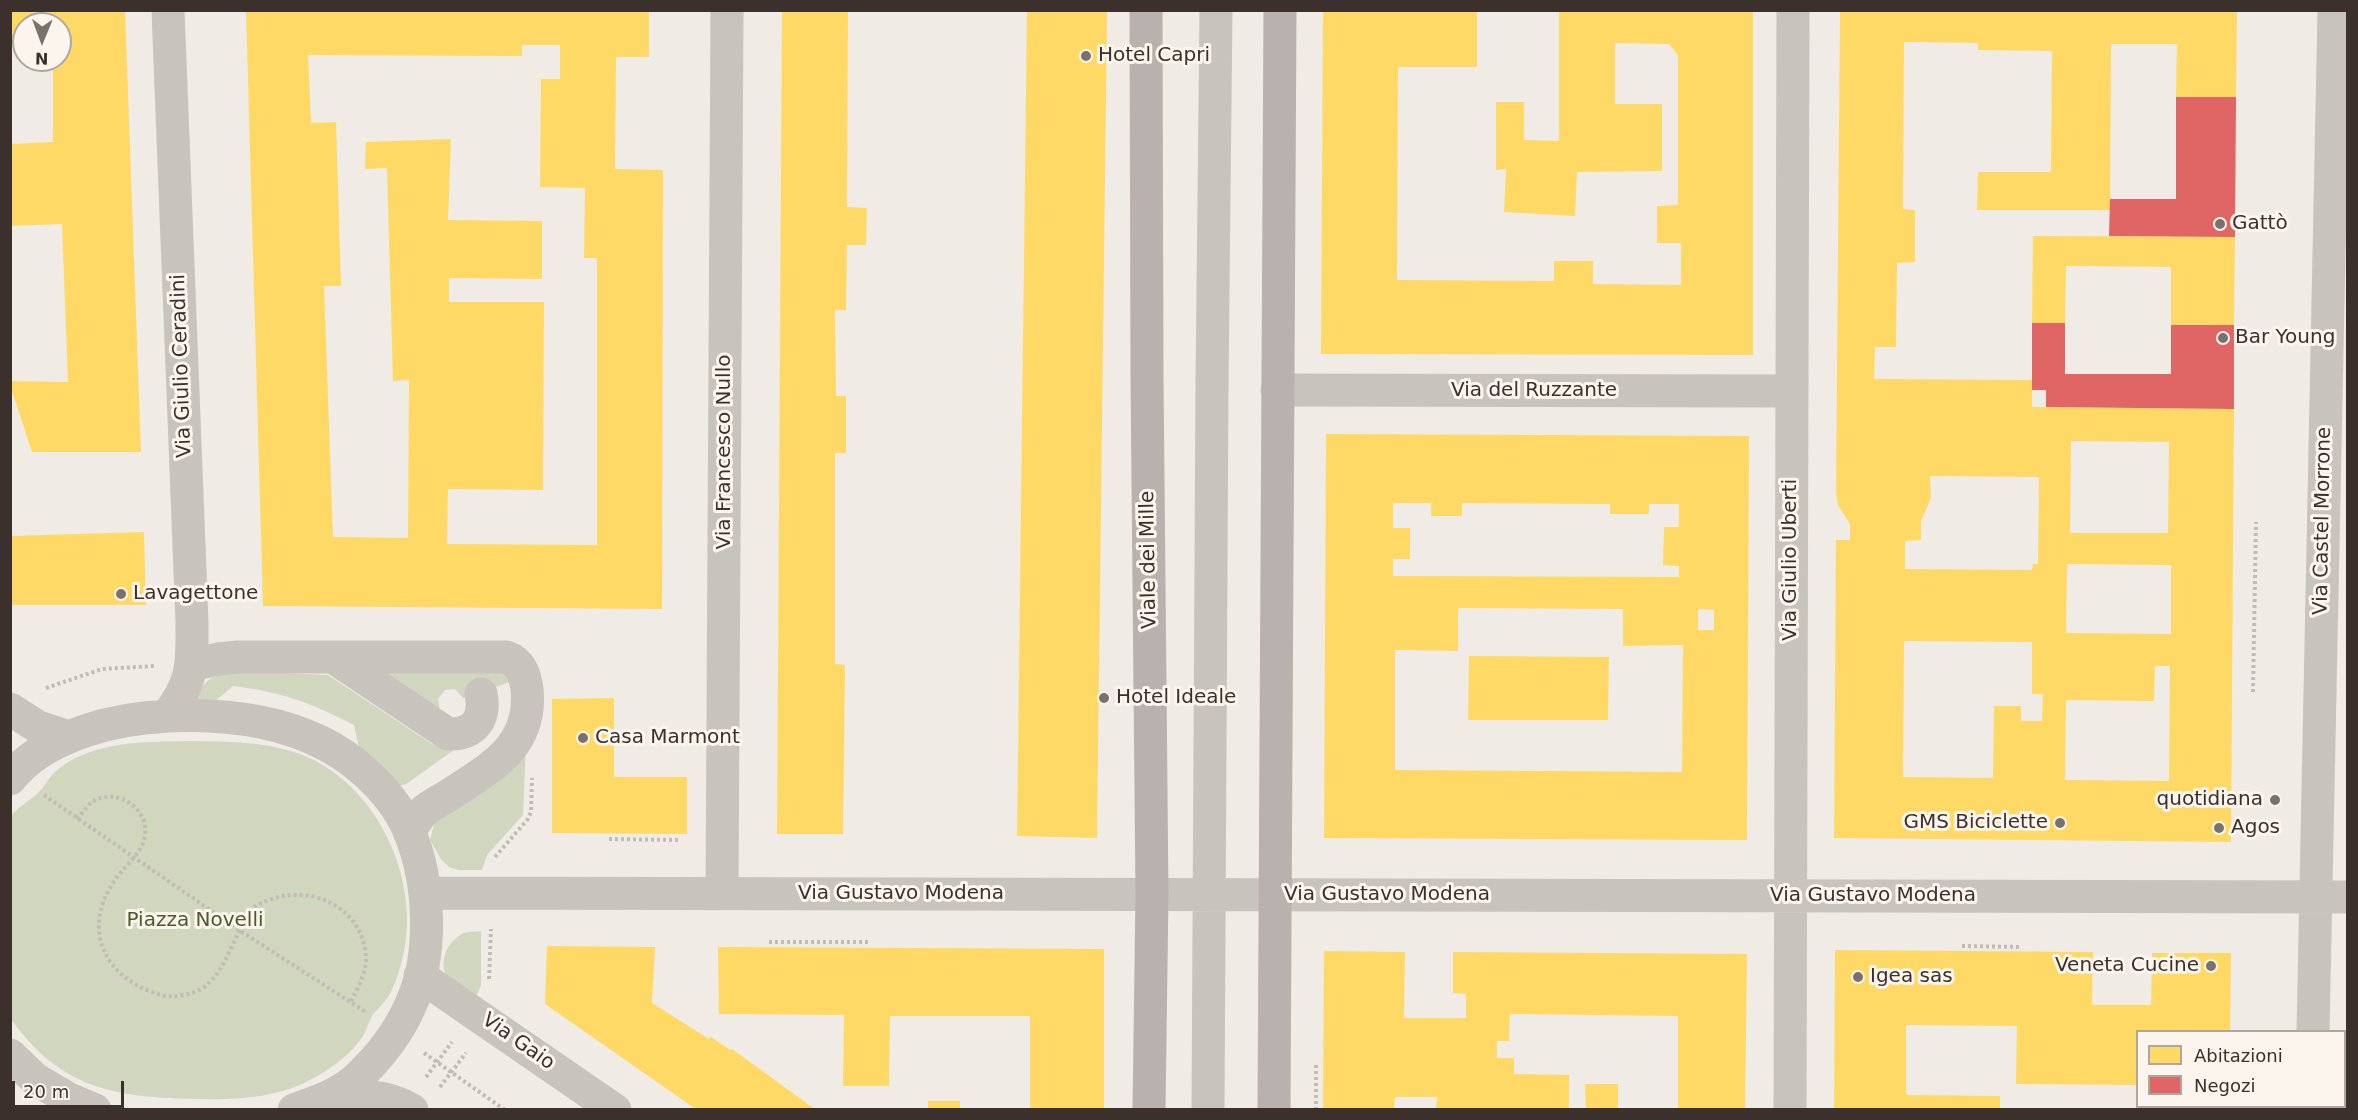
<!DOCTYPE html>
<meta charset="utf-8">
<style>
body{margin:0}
#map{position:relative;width:2358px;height:1120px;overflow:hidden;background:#f0ebe5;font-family:"DejaVu Sans",sans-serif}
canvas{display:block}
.frame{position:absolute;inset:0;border:12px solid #3b302b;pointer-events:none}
.legend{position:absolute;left:2136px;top:1030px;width:210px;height:78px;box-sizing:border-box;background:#fbf5ee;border:2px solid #aea6a0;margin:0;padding:8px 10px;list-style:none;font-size:18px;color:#3b302b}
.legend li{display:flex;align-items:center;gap:12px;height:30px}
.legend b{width:30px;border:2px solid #aea6a0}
.north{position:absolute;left:12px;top:12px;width:60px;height:60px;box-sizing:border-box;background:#fbf5ee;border:2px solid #aea6a0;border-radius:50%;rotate:181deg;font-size:16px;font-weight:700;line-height:24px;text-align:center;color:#3b302b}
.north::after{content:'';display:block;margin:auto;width:21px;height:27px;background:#7a716c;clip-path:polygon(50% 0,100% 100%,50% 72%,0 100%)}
.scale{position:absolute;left:12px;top:1081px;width:112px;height:27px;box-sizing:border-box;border:3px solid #3b302b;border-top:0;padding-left:8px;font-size:18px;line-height:21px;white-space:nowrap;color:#3b302b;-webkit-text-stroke:4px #fbf5ee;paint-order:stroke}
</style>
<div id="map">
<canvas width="2358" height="1120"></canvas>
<div class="frame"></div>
<ul class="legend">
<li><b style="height:16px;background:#ffd966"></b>Abitazioni</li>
<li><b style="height:16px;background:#e06666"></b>Negozi</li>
</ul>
<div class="north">N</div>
<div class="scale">20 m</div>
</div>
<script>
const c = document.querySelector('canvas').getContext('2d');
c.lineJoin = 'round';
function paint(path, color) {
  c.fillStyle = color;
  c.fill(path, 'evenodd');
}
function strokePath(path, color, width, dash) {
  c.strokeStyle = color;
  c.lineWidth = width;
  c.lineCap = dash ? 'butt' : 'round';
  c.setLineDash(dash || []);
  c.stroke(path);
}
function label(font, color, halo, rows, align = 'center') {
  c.font = font + ' "DejaVu Sans",sans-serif';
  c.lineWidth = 6;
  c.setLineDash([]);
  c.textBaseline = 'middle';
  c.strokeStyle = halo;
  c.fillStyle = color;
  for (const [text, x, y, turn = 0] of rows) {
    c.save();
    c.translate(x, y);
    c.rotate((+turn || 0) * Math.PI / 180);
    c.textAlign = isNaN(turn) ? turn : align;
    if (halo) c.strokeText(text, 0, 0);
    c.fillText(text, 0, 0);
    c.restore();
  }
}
paint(new Path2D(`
 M369 668 503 671 510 682 463 698 455 689 445 690 438 699 440 710Z
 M254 672 328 675 432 744 441 748 458 747 406 784 399 786 359 748 354 725C309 702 282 692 233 686L213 703 197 702 195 696C211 670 226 673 254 672Z
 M191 741C225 742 261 741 294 752 378 779 426 886 400 968 397 978 392 992 385 1001 381 1007 374 1011 371 1018 367 1025 366 1033 361 1039 348 1057 328 1071 308 1081 268 1102 214 1100 170 1098 99 1095 53 1078 11 1019L10 818C17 807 29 801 38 793 45 786 49 777 56 771 93 740 146 742 191 741Z
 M526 743 523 815 487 855 482 870H458L449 867 441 859 430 840 435 820Z
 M481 931V985L475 1000C467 994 453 988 448 979 438 963 446 943 462 934 467 931 475 932 481 931Z`), '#d1d6bf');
paint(new Path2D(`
 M10 10H125L141 452H32L10 385V381L68 382 62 224 10 226V144L53 142V60H60V24H24V46H10Z
 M246 10H649V57H616L615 169 663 170 662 609 263 606ZM522 45H560V79H541L540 187 585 188 584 258H597V545L447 544 448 489 543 490 544 302H449V278L542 279V221L448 220 451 139 366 142 365 169 387 168 393 381 409 380 408 538 333 537 324 286H341L336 122 311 123 308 55 522 56Z
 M782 10H848L847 207 867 208 866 245H847L846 310H835L836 396H846V453H835V664L845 665 843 834H777Z
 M1027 10H1107L1097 838 1017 836Z
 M1323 10H1477V67H1398L1397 280 1554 281V261H1593V284L1681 285V243H1657V206L1678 205V55L1669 44 1615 43V104H1662V171L1577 172 1575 216 1504 212 1506 169 1496 170V102H1524V140L1559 141V10H1753V355L1321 354Z
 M1840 10H2237L2236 97H2176L2177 44H2111L2110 210H1977L1978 172H2051L2052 51 1978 50V43L1904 42 1903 209 1915 210V262L1897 263 1896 347H1875L1874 379 2032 380V407L2234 409 2231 842 1834 838 1836 540H1850V524L1838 505 1836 492ZM2071 441 2169 442 2168 533H2070ZM1930 476 2039 477 2038 564H2033L2032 570 1905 569V541L1921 540V521L1931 498ZM2067 564 2171 565V634L2066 633ZM1904 641 2032 642V694H2043L2042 721H2021V706H1994L1993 778 1903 777ZM2155 666H2170L2169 781 2065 780 2066 700 2154 701Z
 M2033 236 2235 237 2234 325H2171V267L2066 266 2065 323H2032Z
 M1326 434 1749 436 1747 840 1324 838ZM1393 503H1431V516H1462V503L1610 504V514H1649V504H1679V527H1664L1663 565 1679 566V577L1393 576V559H1410V528H1393ZM1458 608 1623 609V646L1683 645 1682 772 1395 770V650L1458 651ZM1698 609 1714 610V630H1698Z
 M144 532 146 605H10V536Z
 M1469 656 1609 657 1608 720H1468Z
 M614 698V777H687V834L552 833V699Z
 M547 946 655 947 652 1003 709 1039 711 1037 730 1050 732 1049 816 1110H697L545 1004Z
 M718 947 1104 949V1110H1030V1016H890L889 1086H843L844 1015 719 1014Z
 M1835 950 2093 952 2092 1005H2151L2152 953H2231L2230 1032H2138V1085L2016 1084 2017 1026 1906 1025V1095L2000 1096V1110H1834Z
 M1324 951 1405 952 1404 1018H1466V994L1453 993V952L1747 954 1745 1110H1678V1016L1510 1014 1509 1041H1497V1058H1514V1074L1569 1075V1110H1436L1437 1097H1395L1394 1110H1323Z
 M1585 1084H1618V1110H1586Z
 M928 1101H960V1110H928Z
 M2145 1107H2229V1110H2145Z`), '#ffd966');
paint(new Path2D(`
 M2176 97H2236L2235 237 2109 236 2110 199H2176Z
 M2032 323H2065V374H2171V325H2234V409L2046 407V390H2032Z`), '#e06666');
strokePath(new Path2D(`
 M46 688 102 669 155 666
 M2253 692 2256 522
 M44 795 239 930 366 1012
 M77 819C82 814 87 806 92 802 116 786 149 808 145 835 143 853 125 865 115 880 80 930 105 979 161 995 169 997 175 997 183 995 222 990 228 946 247 918 249 915 251 910 254 907 259 903 269 900 275 898 318 885 365 912 366 959 366 974 357 989 351 1002
 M609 839 680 840
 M495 857 528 819 531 812 532 778
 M769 942H869
 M1962 946 2021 947
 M489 979 491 929
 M424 1053 505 1110
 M426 1077 452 1042
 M440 1087 466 1053
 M1316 1110V1063`), '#c2bbb6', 4, [3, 3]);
strokePath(new Path2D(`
 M1277 390 1791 391
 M333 657 448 734C474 735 486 719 481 694
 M192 665 218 659 238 657H506C521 662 525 675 527 689 533 748 488 769 446 797 439 801 429 806 423 812 418 817 414 825 409 831
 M10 709 38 727 69 737
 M167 716C194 681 192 664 192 622L168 10
 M10 779C39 741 99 723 144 718 219 710 308 719 366 773 383 788 401 810 409 831 430 880 434 954 411 1004 399 1032 378 1059 355 1080 338 1095 315 1102 294 1110
 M427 893 2348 897
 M722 893 727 10
 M420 976 615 1110
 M2313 1032 2334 10
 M10 1055 35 1079 69 1099 95 1110
 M328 1099C357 1094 386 1094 412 1110
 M1208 1110 1212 384 1216 10
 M1790 1110 1793 10
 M2312 1110V1106`), '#c9c3be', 33);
strokePath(new Path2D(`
 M1146 10 1147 378 1152 894 1149 1110
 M1274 1110 1280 10`), '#b8b1ad', 33);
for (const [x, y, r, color] of [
 [1086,56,6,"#7a716c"],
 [2220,224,6,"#7a716c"],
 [2223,338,6,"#7a716c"],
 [121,594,6,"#7a716c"],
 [1104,698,6,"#7a716c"],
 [583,738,6,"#7a716c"],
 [2275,800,6,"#7a716c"],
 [2060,823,6,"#7a716c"],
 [2219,828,6,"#7a716c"],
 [2211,966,6,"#7a716c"],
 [1858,977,6,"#7a716c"]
]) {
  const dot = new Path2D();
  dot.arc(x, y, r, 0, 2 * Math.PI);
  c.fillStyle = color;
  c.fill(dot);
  strokePath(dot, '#fbf5ee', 2);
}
label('20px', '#3b302b', '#fbf5ee', [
 ["Hotel Capri",1098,56],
 ["Gattò",2232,224],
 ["Bar Young",2235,338],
 ["Lavagettone",133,594],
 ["Hotel Ideale",1116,698],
 ["Casa Marmont",595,738],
 ["quotidiana",2263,800,"right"],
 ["GMS Biciclette",2048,823,"right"],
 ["Agos",2231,828],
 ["Veneta Cucine",2199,966,"right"],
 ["Igea sas",1870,977]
], 'left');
label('20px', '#3b302b', '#fbf5ee', [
 ["Via Giulio Ceradini",182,366,-92],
 ["Via del Ruzzante",1534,391],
 ["Via Francesco Nullo",725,452,-90],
 ["Via Castel Morrone",2323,521,-89],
 ["Viale dei Mille",1149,560,-91],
 ["Via Giulio Uberti",1791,560,-90],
 ["Via Gustavo Modena",901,894],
 ["Via Gustavo Modena",1387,895],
 ["Via Gustavo Modena",1873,896],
 ["Via Gaio",518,1042,35]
]);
label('20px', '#4a5a2e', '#fbf5ee', [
 ["Piazza Novelli",195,921]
]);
</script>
